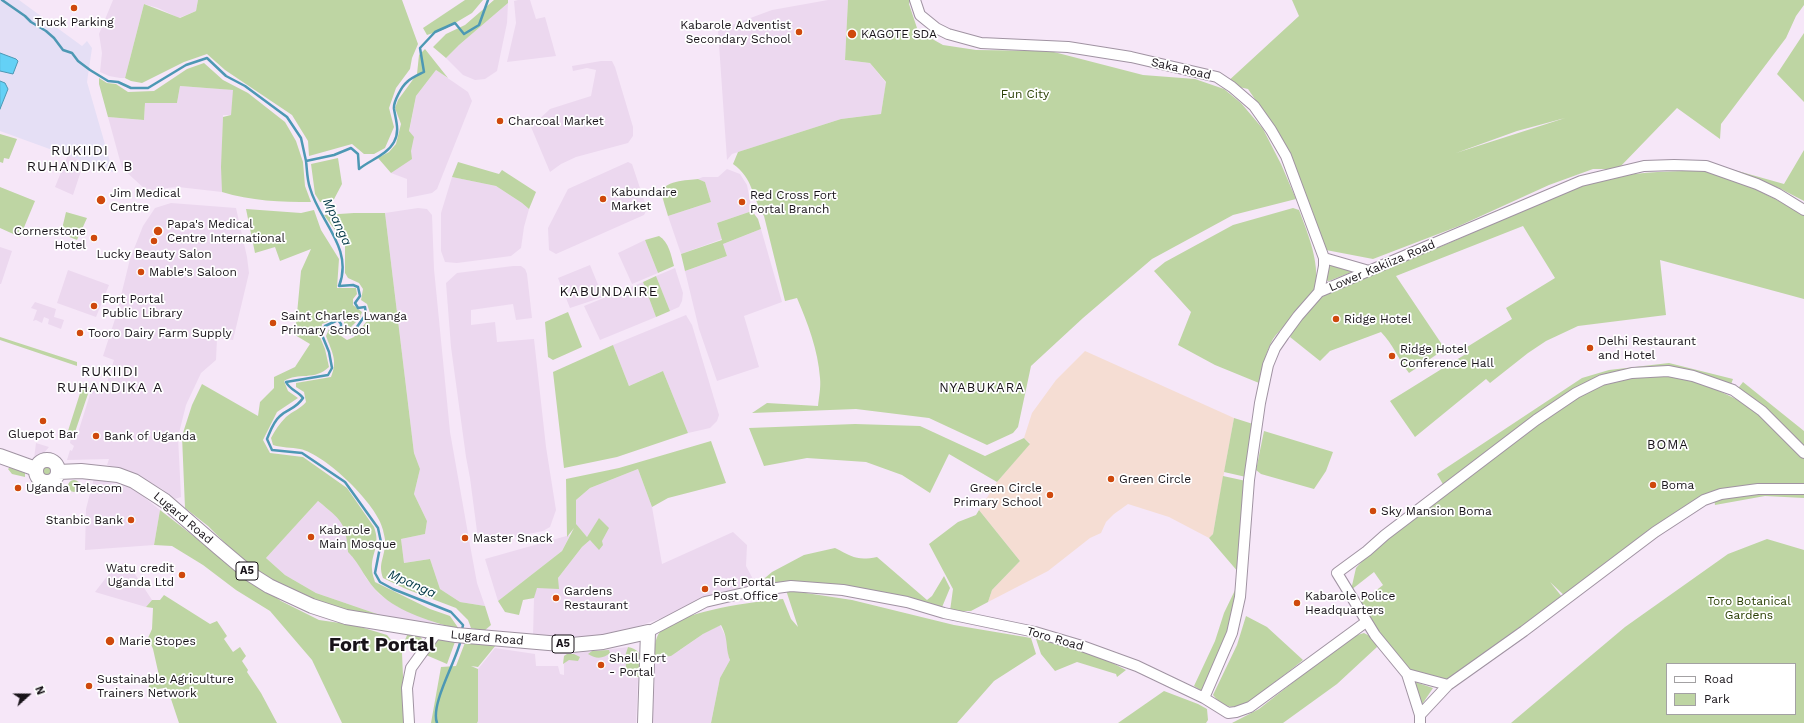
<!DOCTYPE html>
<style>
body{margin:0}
#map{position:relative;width:1804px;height:723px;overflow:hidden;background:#f6e7f8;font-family:"Work Sans",sans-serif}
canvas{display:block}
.legend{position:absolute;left:1666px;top:663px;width:130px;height:52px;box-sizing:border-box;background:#fff;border:1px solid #a3a1a3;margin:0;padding:5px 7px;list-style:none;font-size:12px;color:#181319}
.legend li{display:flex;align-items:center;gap:8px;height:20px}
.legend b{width:20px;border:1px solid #a3a1a3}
.north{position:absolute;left:8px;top:675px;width:40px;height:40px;-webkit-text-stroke:3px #fff;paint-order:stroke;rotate:69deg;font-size:11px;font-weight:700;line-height:16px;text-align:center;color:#181319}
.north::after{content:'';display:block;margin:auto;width:14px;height:18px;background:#181319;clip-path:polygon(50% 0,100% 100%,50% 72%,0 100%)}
</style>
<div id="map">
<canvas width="1804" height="723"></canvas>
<ul class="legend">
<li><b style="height:5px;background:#fff"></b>Road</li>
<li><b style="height:11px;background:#bed5a3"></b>Park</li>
</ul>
<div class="north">N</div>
</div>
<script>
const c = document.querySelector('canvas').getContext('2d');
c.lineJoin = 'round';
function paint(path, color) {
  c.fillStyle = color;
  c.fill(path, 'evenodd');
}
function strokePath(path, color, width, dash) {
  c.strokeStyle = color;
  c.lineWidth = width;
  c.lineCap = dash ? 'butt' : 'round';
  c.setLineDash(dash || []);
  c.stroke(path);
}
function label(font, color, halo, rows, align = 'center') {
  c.font = font + ' "Work Sans",sans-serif';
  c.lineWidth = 3.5;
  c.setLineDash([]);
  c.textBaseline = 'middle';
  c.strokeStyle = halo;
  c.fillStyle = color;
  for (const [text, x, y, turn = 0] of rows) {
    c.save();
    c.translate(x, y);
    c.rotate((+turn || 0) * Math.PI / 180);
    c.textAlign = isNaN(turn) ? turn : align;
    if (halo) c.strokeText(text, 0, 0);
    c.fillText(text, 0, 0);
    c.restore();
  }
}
paint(new Path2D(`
 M113 0H198L196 11 179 18 158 8 144 4 125 78H120L109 76 100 72 102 53 99 34Z
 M518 0H530L536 19 545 17 556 56 507 62 516 23 514 1Z
 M828 0H848L845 60 870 63 886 83 881 114 841 119 732 154 727 160 718 30 772 10Z
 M508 3 507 23 497 71 485 79 475 80 463 75 446 58 459 45Z
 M601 61H612L615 67 633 127V136L628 143 576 157 561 164 550 172 531 127 550 109 591 96 596 70 587 68 573 71 572 66Z
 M436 70 468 92 472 101 437 189 432 193 407 198V179L391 173 407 157 409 132 416 96Z
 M180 86 234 90 231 115H223L222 192 178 187 167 188 152 193 147 191 122 168 108 117 144 120 145 103H177Z
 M68 155 84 162 73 195 55 187Z
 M628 162 632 164 647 209 644 215 556 254 549 250 548 228 568 189Z
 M727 169 740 174 747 185 752 211 717 223 722 239 681 254 668 216 711 202 705 182 698 179 703 177H718Z
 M452 177 496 186 522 203 529 209 524 227 521 248 511 256 457 263 445 262 441 251V213Z
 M171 203 236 208 247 257 249 273 233 340 217 338 216 360 201 373 186 405 178 437 181 497 175 499 162 489 129 471 107 465 109 459 67 460 70 450 72 451 74 446 70 443 71 438 76 439 92 388 104 392 114 360 103 356 116 316 130 259 143 226 155 208Z
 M418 208 427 209 432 215 434 269 450 432 470 545 477 583 485 606 460 602 440 589 430 559 404 563 401 539 425 534 427 521 414 494 420 469 414 453 385 213Z
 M761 229 782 302 744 316 759 367 717 381 699 329 685 271 727 256 723 244Z
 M645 240 658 273 632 284 618 253Z
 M0 247 12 251 1 284H0Z
 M590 265 603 297 570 308 558 278Z
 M513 266H521L525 269 527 274 532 318 516 320 513 304 471 310V325L495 322 497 342 534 339 546 447 556 510 550 527 543 531 485 543 478 539 470 478 466 457 451 347 446 283 457 273Z
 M675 268 683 293 682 301 679 307 670 311 656 276Z
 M68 270 109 285 96 317 57 303Z
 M643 282 656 317 600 340 584 306Z
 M35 302 56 309 54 317 64 320 61 329 48 324 49 319 44 317 42 323 36 320 33 321 37 310 31 308Z
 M686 315 692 325 719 415 717 421 710 428 688 433 663 371 629 386 613 345Z
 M36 443 49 447 43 454 34 459Z
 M638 469 652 507 662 564 733 532 747 545 746 566 754 581 747 588 704 601 668 616 621 632 592 637 533 636 534 598 536 588 558 578 582 547 590 540 602 541 600 518 587 537 576 525V500L590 488Z
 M94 478 134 489 160 510 154 545 85 550 86 509Z
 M318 501 341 520 347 534 348 552 356 560 366 578 379 594 397 606 440 625 437 633 408 628 383 616 316 593 285 575 266 558Z
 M570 535 562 551 498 601 485 559Z
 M127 562 152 600 146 607 95 592 115 566Z
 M720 625 728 642V654L730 660 720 678 711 723H652L655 677 653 655 680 650 703 634Z
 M628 647 625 656 627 677 638 678 636 723H477L478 669 495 648 535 654 536 666H558L560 674 564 675V656L567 654Z`), '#ecd8ef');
paint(new Path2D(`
 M0 0H19L82 46 87 41 92 48 87 82 113 172 0 131Z`), '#e5dff5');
paint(new Path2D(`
 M1085 351 1234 418 1213 534 1209 538 1169 517 1128 504 1114 514 1106 522 1101 533 1090 538 1048 571 988 602 992 590 1020 561 979 510 997 482 1030 443 1024 438 1032 413 1056 380Z`), '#f5ddd3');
paint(new Path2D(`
 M198 0H402L418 44 412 58 410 69 396 88 389 108 394 127 385 148 374 154H364L352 144 309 156 308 141 292 115 225 70 207 54 184 62 142 83 131 81 125 78 144 4 180 18 196 11Z
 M465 0H483L472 13 445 29 427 35 423 28Z
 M494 0H508V3L459 45 446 58 433 47 446 34 465 25Z
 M848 0H910L909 4 918 31 943 45 976 50 1050 51 1143 75 1195 79 1224 89 1241 103 1263 129 1281 164 1296 199 1233 215 1152 259 1083 318 1031 366 1018 427 1013 433 987 445 929 418 856 409 752 413 767 403 818 406C819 397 821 387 820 378 818 350 808 324 797 298L785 301 764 216C751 196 754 179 733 164L738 152 841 119 881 114 886 82 870 63 845 60Z
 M1292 0H1804V5L1796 16 1786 38 1721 124 1720 139 1677 108 1618 169H1593L1549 185 1459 226 1373 259 1326 250 1312 210 1278 133 1248 89 1225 84 1299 16ZM1565 118 1456 153 1517 131Z
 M1804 33V102L1777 74Z
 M425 49 448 78 436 70 416 96 409 131 414 137 411 151 412 159 391 173 378 158 389 152 396 144 401 124 395 108 398 100 417 74 419 55Z
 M204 63 223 80 248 93 285 122 296 141 303 162 305 186 311 202C282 202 250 201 222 192L221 167 223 117 231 115 233 90 180 86 177 103H145L144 120 108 117 99 84V78L107 83 116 84 128 92 154 91 187 69Z
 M0 134 17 139 9 159 4 158 3 163 0 162Z
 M1804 150V201L1779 188 1720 166 1784 184Z
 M338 158 342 184 332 203 320 202 315 194 311 164Z
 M458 162 499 174 502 170 536 192 529 209 522 203 496 186 452 177Z
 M1704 170C1741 178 1770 198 1804 213V299L1660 260 1666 315 1578 326 1546 341 1528 353 1490 383 1486 379 1415 437 1390 401 1469 352 1467 347 1512 319 1506 308 1555 278 1523 226 1396 276 1445 349 1409 373C1398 359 1393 344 1381 332L1330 351 1320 361 1290 337C1299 321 1310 306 1325 295 1332 290 1341 287 1349 283 1380 269 1411 259 1442 246 1491 226 1539 199 1590 183 1627 171 1666 172 1704 170Z
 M698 179 705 182 711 202 668 216C666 209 663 201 662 194 661 181 688 180 698 179Z
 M0 187 35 201 20 237 0 228Z
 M1293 208 1299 210C1307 231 1318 258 1316 281 1314 302 1285 322 1273 339 1265 353 1263 368 1259 383L1215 365 1178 345 1191 312 1154 271 1165 262 1233 225Z
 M246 209 301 213 314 210 321 230 339 259 337 288H356L357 294 353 299V305L362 312 360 318 348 330 344 324V320L341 317 322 324 320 337 325 349 329 367C315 381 298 372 284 381L288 391 298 398 277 412 263 440 270 453 303 457 347 488 374 527C381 546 371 553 372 569 372 574 374 578 375 582L430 609 450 616 459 629C434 623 399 612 380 594 366 582 361 565 348 552 346 522 341 520 318 501L266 558 285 575 316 593 383 616 336 609 288 591 249 567 208 526 185 508 182 436 192 405 202 384 258 416 260 402 274 388V377L295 367 310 344 295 335 301 271 311 249 280 261 275 247 255 253Z
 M752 211 758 219 761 229 723 244 727 256 685 271 681 254 722 240 717 223Z
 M66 212 87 218 77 240 67 236 68 231 62 229Z
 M354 213H385L414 453 420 469 414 494 427 521 425 534 401 539 404 563 430 559 440 589 460 602 485 606 491 625 484 631 471 628 468 620 456 608 406 589 383 578C378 564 384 559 385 545 386 541 384 535 383 530 378 505 325 454 300 449 291 447 282 448 273 445L271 438C275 430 280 423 286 417 293 411 300 409 306 402L304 392 296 387V383L331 377C338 361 332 352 326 336L329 329 338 326 341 336 347 340 354 337 371 316 367 304 361 300 363 289 359 283 348 278 345 273V244L324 215Z
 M659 236C669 242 671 255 674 266L658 273 645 240Z
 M1327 264 1359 269 1329 281 1323 280Z
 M656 276 670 311 656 317 643 282Z
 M568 312 582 347 553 360 548 357 545 322Z
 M0 337 77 362V366L0 340Z
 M613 345 629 386 663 371 688 433 617 457 564 468 553 372Z
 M1669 363 1733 379 1730 387 1697 374 1600 378 1444 486 1437 474 1582 378 1609 370Z
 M1668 374 1692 378 1759 410 1804 455V489L1706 499 1567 598 1550 582 1563 598 1456 678 1435 683 1408 672 1359 604 1383 585 1374 572 1351 590 1356 568 1379 543 1575 394 1604 381Z
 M1743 382 1804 431V450L1736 391Z
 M83 384 90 388 74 435 67 434Z
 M1234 418 1253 424 1246 477 1224 472Z
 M855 424 920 426 985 456 1024 438 1030 444 997 482 949 454 930 493 902 475 866 462 807 458 764 466 749 428Z
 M1264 431 1333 452 1326 471 1314 489 1261 474 1256 470Z
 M711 441 726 483 668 498 652 507 638 469 590 488 576 500V524L587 537 599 518 609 528 602 541 603 545 599 550 590 540 582 547 558 578 559 589 537 588 534 598 523 600 519 615 505 612 498 601 562 551 574 528 567 537 566 479 619 468Z
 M41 471a6 6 0 1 1 12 0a6 6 0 1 1-12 0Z
 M10 467 25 473V477L12 474 8 469Z
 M1223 476 1246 481 1239 573 1209 538 1213 534Z
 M68 486a6 6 0 1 1 12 0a6 6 0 1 1-12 0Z
 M1804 491V498L1765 496 1715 505 1714 498 1721 496Z
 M160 510 245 576 281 601 319 620 354 625 387 635 402 653 405 723H342L312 660 270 611 236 590 203 565 172 546 154 545Z
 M979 510 1020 561 992 590 988 602 971 611H950L953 589 929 544 958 522 976 515Z
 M1767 539 1804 550V723H1511L1625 627 1728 554ZM1667 664H1795V714H1667Z
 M835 548C853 557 857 561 877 557L927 600 932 596 944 576 950 588 940 612 853 593 752 589 772 572 804 555Z
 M1237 586 1238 591 1229 627 1202 691 1194 686 1215 641 1224 613Z
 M786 590 852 600 954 625 1031 638 1036 654 994 681 957 723H711L720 678 730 660C725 647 729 640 721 625L703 634 671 656 663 657 653 655C655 646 655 635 663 629 688 610 751 602 783 599L791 619 798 627Z
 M164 595 210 624 217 621 227 636 224 639 233 652 240 647 246 656 242 661 248 670 247 672 261 693 277 723H179L170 696 167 697 164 688 147 691 150 683 160 680 153 649 148 638 152 629 153 608 146 607 152 600H160Z
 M1246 616 1267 627 1303 660C1293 668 1282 677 1271 685 1253 700 1233 720 1213 695L1237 645Z
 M408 633C417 634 421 635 425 644L423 648 416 651 405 640Z
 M1364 633 1375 639 1377 647 1337 684 1283 723H1232L1259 709 1351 637Z
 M439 638 456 639 447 664 426 655Z
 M1036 639 1083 648 1126 670 1117 677 1116 674 1077 662 1055 671 1041 654Z
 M466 640 496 645 478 667 471 666 478 669V721L477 723H431L441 667 456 666Z
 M628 647C645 651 643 662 645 677H627L625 656Z
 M609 650 610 653C603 659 596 659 588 654L592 651Z
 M567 654H574L580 657 578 661 569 660 563 664 564 656Z
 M1415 682 1433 688 1421 706Z
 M1164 691 1198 704 1207 709 1208 720 1206 723H1118Z`), '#bed5a3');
const water = new Path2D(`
 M0 53 16 59 18 61 13 74 0 71Z
 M0 81 5 83 8 89 0 109Z`);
paint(water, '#64d1f6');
strokePath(water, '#4d98b4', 1);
strokePath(new Path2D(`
 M2 0 25 16 31 22 46 31 54 38 63 50 72 53 78 61 90 70 108 81 118 82 131 88H148L186 65 207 58 226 76 245 86 287 117 301 138 306 161
 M462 630 463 625 451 612 393 589 380 582 375 573 381 542 378 528 345 482 302 453 272 450 267 439C270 432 273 422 280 416 288 408 295 410 303 398 298 391 290 390 286 382L328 375 332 368 329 352 322 335 325 326 338 320 341 324V330L345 333 352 334 366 314 365 307 358 308 355 303 360 296 358 287 353 285 339 286C354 248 319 221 310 188 307 180 307 169 306 161L334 155 351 148 358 154 359 169C370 160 387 155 394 142 400 131 396 121 394 109 393 102 402 86 407 82 411 78 418 75 424 72L420 48 435 32 455 23 464 34 479 25 488 0
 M437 723C430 704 457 660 461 639`), '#4d98b4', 2.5);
const secondary = new Path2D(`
 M915 0 920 15 936 28 948 34 981 43 1068 47 1131 57 1217 77 1232 87 1254 106 1271 130 1286 156 1324 258V266L1319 292
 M1324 258 1369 271
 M648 632 705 602 748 592 791 586 843 590 907 602 944 613 1035 632 1082 646 1137 666 1204 698 1228 713 1236 712 1250 707 1366 622
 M1407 674 1448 685
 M1204 698 1232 633 1240 597 1249 480 1260 403 1268 365 1275 348 1284 335 1298 316 1319 292 1581 181 1644 166 1674 165 1706 166 1757 184 1778 194 1804 210
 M1420 715 1448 685 1524 631 1655 532 1704 500 1721 494 1758 489H1804
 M409 723 407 688 411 668 437 632
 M1420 723V715L1407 674 1375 635 1337 573 1367 551 1385 535 1536 420 1576 393 1602 380 1632 373 1668 371 1693 376 1733 390 1762 411 1804 453`);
const highway = new Path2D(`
 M0 456 36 469
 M36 471a11 11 0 1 1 22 0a11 11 0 1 1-22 0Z
 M58 472 81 471 118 475 134 481 165 501 218 547 250 574 269 586 312 606 346 617 456 635 572 645 603 642 648 632 645 723`);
strokePath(secondary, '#a093a2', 12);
strokePath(highway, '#a093a2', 16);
strokePath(secondary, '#fff', 10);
strokePath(highway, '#fff', 14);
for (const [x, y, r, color] of [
 [74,8,4,"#cf490c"],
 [799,32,4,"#cf490c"],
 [852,34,5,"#cf490c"],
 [500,121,4,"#cf490c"],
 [603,199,4,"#cf490c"],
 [101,200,5,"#cf490c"],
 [742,202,4,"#cf490c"],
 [158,231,5,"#cf490c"],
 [94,238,4,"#cf490c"],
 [154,241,4,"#cf490c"],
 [141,272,4,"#cf490c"],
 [94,306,4,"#cf490c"],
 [1336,319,4,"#cf490c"],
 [273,323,4,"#cf490c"],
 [80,333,4,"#cf490c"],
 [1590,348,4,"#cf490c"],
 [1392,356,4,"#cf490c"],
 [43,421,4,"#cf490c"],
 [96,436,4,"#cf490c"],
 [1111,479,4,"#cf490c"],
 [1653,485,4,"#cf490c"],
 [18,488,4,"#cf490c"],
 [1050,495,4,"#cf490c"],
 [1373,511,4,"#cf490c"],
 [131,520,4,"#cf490c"],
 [311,537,4,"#cf490c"],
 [465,538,4,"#cf490c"],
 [182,575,4,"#cf490c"],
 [705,589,4,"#cf490c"],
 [556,598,4,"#cf490c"],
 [1297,603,4,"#cf490c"],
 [110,641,5,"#cf490c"],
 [601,665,4,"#cf490c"],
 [89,686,4,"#cf490c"]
]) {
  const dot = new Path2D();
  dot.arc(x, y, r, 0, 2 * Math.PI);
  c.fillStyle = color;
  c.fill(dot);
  strokePath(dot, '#fff', 1.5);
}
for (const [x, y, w] of [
 [247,571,22],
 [563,644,22]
]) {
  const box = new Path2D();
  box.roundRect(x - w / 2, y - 9, w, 18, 3);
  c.fillStyle = '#fff';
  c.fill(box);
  strokePath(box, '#181319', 1);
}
label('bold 11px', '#181319', null, [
 ["A5",247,571],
 ["A5",563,644]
]);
label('12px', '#181319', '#fff', [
 ["Truck Parking",74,22,"center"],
 ["Kabarole Adventist",791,25,"right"],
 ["Secondary School",791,39,"right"],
 ["KAGOTE SDA",861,34],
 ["Charcoal Market",508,121],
 ["Kabundaire",611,192],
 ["Market",611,206],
 ["Jim Medical",110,193],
 ["Centre",110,207],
 ["Red Cross Fort",750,195],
 ["Portal Branch",750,209],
 ["Papa's Medical",167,224],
 ["Centre International",167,238],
 ["Cornerstone",86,231,"right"],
 ["Hotel",86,245,"right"],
 ["Lucky Beauty Salon",154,254,"center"],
 ["Mable's Saloon",149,272],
 ["Fort Portal",102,299],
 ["Public Library",102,313],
 ["Saint Charles Lwanga",281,316],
 ["Primary School",281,330],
 ["Ridge Hotel",1344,319],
 ["Tooro Dairy Farm Supply",88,333],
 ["Delhi Restaurant",1598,341],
 ["and Hotel",1598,355],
 ["Ridge Hotel",1400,349],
 ["Conference Hall",1400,363],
 ["Gluepot Bar",43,434,"center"],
 ["Bank of Uganda",104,436],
 ["Green Circle",1119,479],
 ["Boma",1661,485],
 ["Uganda Telecom",26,488],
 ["Green Circle",1042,488,"right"],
 ["Primary School",1042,502,"right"],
 ["Sky Mansion Boma",1381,511],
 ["Stanbic Bank",123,520,"right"],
 ["Kabarole",319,530],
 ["Main Mosque",319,544],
 ["Master Snack",473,538],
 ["Watu credit",174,568,"right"],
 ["Uganda Ltd",174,582,"right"],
 ["Fort Portal",713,582],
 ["Post Office",713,596],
 ["Gardens",564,591],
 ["Restaurant",564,605],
 ["Kabarole Police",1305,596],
 ["Headquarters",1305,610],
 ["Marie Stopes",119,641],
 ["Shell Fort",609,658],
 ["- Portal",609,672],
 ["Sustainable Agriculture",97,679],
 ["Trainers Network",97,693]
], 'left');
label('12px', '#181319', '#fff', [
 ["Saka Road",1181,69,13],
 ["Lower Kakiiza Road",1382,266,-23],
 ["Lugard Road",183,518,40],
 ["Lugard Road",487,638,5],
 ["Toro Road",1055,639,16]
]);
label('12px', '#2a3f04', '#fff', [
 ["Fun City",1025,94],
 ["Toro Botanical",1749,601],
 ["Gardens",1749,615]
]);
label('italic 13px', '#013645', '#fff', [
 ["Mpanga",337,222,65],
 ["Mpanga",412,584,24]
]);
c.letterSpacing = '1px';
label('13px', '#181319', '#fff', [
 ["NYABUKARA",982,388],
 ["BOMA",1668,445]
]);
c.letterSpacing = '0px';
c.letterSpacing = '1px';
label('14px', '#181319', '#fff', [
 ["RUKIIDI",80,151],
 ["RUHANDIKA B",80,167],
 ["KABUNDAIRE",609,292],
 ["RUKIIDI",110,372],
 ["RUHANDIKA A",110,388]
]);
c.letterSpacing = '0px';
label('bold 20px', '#181319', '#fff', [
 ["Fort Portal",382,645]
]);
</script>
